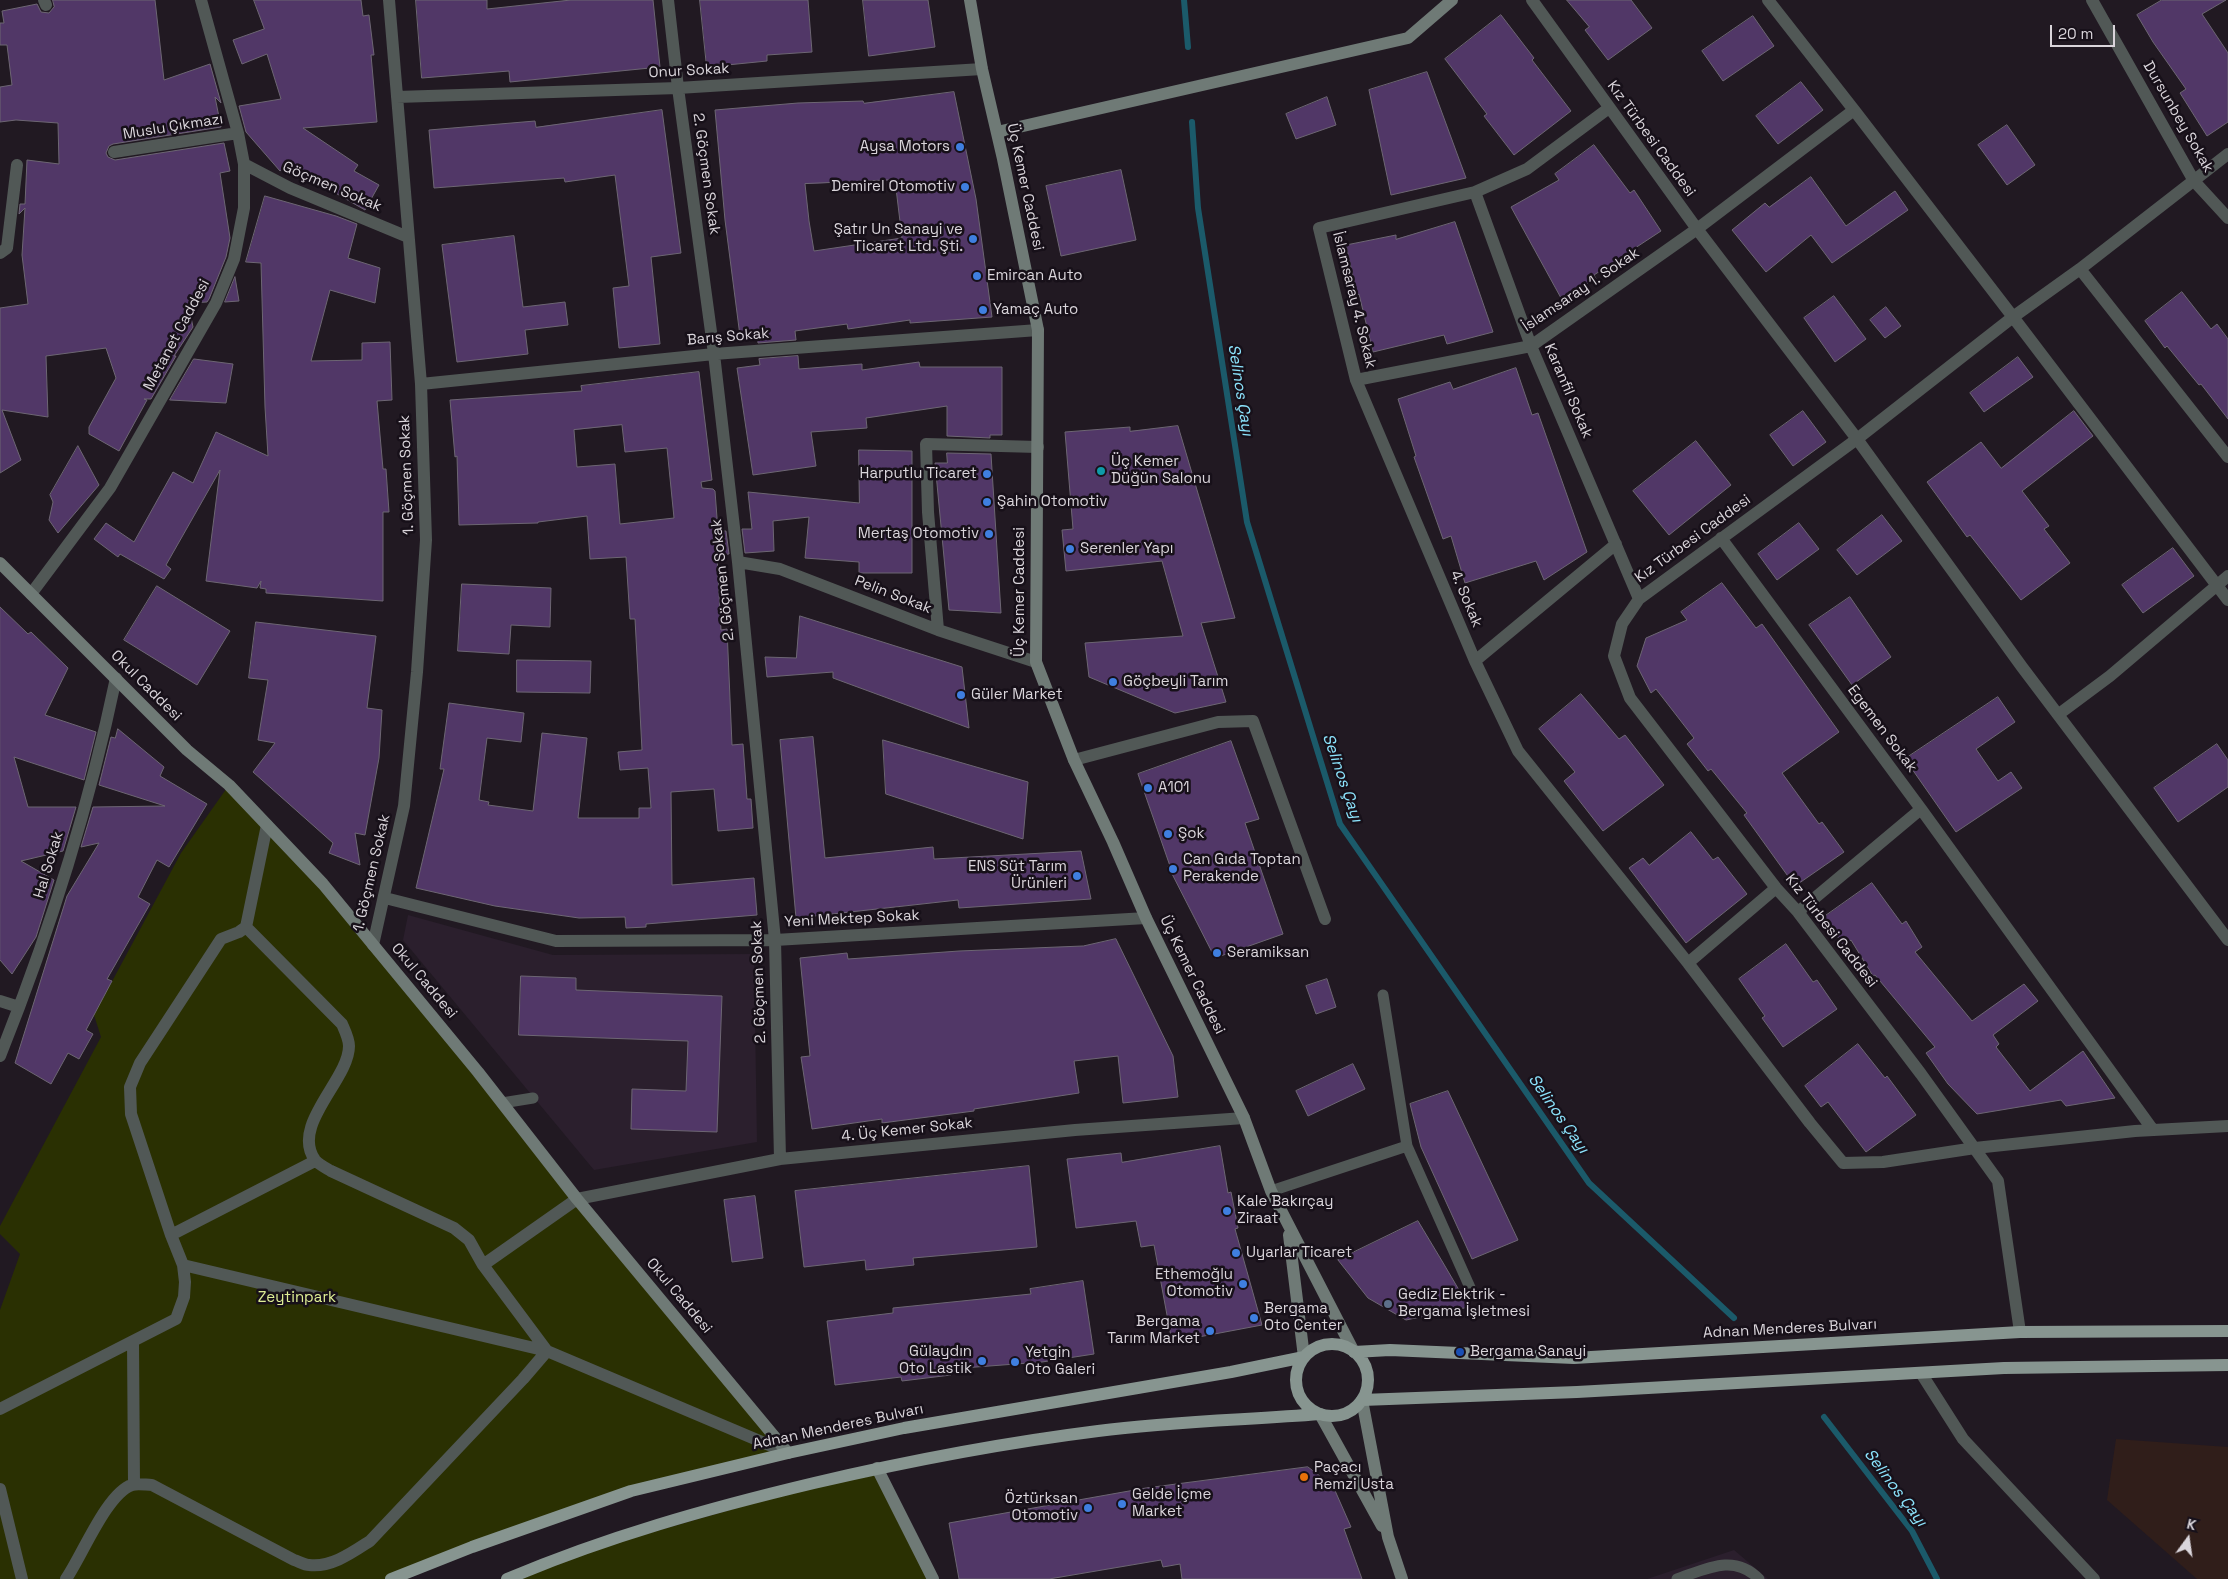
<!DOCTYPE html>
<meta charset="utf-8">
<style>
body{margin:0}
#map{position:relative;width:2228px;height:1579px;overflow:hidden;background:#211922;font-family:"Space Grotesk",sans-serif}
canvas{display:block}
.north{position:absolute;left:2163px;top:1514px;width:50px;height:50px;-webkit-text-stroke:4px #171019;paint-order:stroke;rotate:14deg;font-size:14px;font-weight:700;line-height:20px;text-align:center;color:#dad5db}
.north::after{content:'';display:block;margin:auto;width:18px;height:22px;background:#dad5db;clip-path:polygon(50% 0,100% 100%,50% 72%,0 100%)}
.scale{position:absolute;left:2050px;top:25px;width:65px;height:22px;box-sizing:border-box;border:2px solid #dad5db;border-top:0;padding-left:6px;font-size:15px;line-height:18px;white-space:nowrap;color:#dad5db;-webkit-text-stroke:4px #171019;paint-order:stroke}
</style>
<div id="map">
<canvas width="2228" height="1579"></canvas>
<div class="north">K</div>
<div class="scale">20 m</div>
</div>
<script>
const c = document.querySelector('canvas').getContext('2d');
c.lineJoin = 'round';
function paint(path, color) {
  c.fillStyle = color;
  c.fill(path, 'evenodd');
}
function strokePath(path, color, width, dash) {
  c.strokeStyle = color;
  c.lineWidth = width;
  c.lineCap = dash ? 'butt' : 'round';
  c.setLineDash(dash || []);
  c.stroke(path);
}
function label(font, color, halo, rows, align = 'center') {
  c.font = font + ' "Space Grotesk",sans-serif';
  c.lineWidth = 5;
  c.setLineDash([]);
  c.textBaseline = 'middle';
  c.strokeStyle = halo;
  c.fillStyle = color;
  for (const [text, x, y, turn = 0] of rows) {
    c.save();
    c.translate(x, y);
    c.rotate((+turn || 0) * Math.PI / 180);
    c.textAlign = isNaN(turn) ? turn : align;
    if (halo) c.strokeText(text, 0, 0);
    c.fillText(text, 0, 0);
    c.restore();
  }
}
paint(new Path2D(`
 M2116 1439 2228 1447V1579H2197L2107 1500Z`), '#301e1a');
paint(new Path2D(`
 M408 915 553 955 754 954 757 1142 594 1170 403 940Z
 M1734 1550 1768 1579H1647Z`), '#2b1f2d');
paint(new Path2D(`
 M229 785 323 884 788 1453 631 1491 391 1579H0V1310L20 1254 0 1234V1226L101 1037 94 1015 181 853Z
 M877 1468 933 1579H507L548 1562Z`), '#2a3002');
strokePath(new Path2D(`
 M1184 0 1188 47
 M1192 122 1198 208 1247 522 1340 824 1589 1183 1734 1318
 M1824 1417 1912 1531 1937 1579`), '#1b5a6a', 6);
const building = new Path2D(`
 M53 0H155L164 80 210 64 221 103 215 97 221 127 113 144 109 146 106 153 108 157 115 160 224 143 230 171 220 173 230 238 226 257 209 299 207 302 188 303 193 327 174 356H176L151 399H144L147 400 119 451 89 434V427L116 378 106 348 46 356 48 417 2 410 21 460 0 473V308L28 304 22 255 25 208 19 214 20 204H25L27 160 59 164 58 123 16 120 0 122V87L12 85 7 45H0V23H4L2 11 37 4 41 12 49 13 54 7Z
 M254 0H361L363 16 369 15 374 55H371L377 122 303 128 358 165 354 171 379 185 365 210 287 165 280 171 246 132 239 106 281 99 267 54 242 64 233 40 264 29Z
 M416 0H487V9L571 0H653L660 67 510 82 509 71 422 78Z
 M700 0H808L812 52 767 55V61L707 67Z
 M863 0H928L935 47 869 56Z
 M1567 0H1631L1652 28 1608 60 1585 30 1589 27Z
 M2162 0H2226L2202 14 2228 53V122L2207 136 2180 93 2186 89 2153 42 2137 15Z
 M1501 15 1534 58 1532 60 1571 111 1514 155 1484 116 1487 114 1445 59Z
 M1753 16 1774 46 1723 81 1702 51Z
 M1427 72 1466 178 1391 195 1369 90Z
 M1801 82 1823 110 1778 144 1756 116Z
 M954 92 976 199 992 317 910 323V320L848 329 847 324 795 331 796 340 758 343 757 335 740 336 725 220 715 110 798 103 863 101 864 103ZM895 180 902 238 814 251 809 221 805 184Z
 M1327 97 1336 125 1296 139 1286 114Z
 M662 110 681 253 651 257 660 344 619 348 613 288 629 286 615 175 565 182 564 178 434 188 429 130 535 121 536 127Z
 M2007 125 2035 165 2007 185 1978 145Z
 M1594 145 1630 193 1634 190 1661 231 1594 275 1596 279 1561 298 1511 207 1559 180 1555 174Z
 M1121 170 1136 240 1061 256 1046 186Z
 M1811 177 1846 226 1895 191 1908 210 1832 263 1811 235 1766 272 1732 230 1765 203 1769 207Z
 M265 196 336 216 357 224 348 258 380 268 375 303 330 290 311 361 362 360V343L390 342 392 400 377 401 383 469H386L389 512H383V601L266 593V589L260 588 261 581 257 588 206 581 220 470 166 565 171 569 164 579 120 554 118 557 94 539 106 523 134 542 173 472 193 483 216 432 268 456 265 407 261 263 246 262Z
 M1455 222 1493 332 1447 344 1444 335 1373 352 1359 294 1357 295 1346 245 1396 235V239Z
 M514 236 523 307 565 302 568 325 525 330 528 354 457 362 442 245Z
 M235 277 239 301 225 302Z
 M2182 292 2211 329 2217 324 2228 339V419L2201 384 2199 385 2167 346 2165 348 2145 321Z
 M1834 296 1866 339 1835 362 1804 318Z
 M1886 307 1901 326 1885 338 1870 320Z
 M798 356 799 369 862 364V370L919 362 920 367H1002V435H990V438L947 436V406L866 418 867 428 811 432 816 466 753 475 737 368 760 365 759 359Z
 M2018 357 2033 377 1984 412 1970 393Z
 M194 359 233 364 226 403 170 400Z
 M1516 368 1532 415 1538 413 1587 552 1544 580 1536 561 1465 583 1451 536 1443 539 1414 457 1416 456 1398 399 1450 382 1453 389Z
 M699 372 712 480 701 482 702 488 713 489 715 491 718 531H726L729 554 717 555 721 630 727 629 732 745 743 744 747 799H751L753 828 718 831 714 789 671 792 672 885 754 878 757 915 646 924V927L626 928 625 917 579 918 495 906 416 888 444 769H440L449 703 524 713 521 742 487 738 479 800 489 802 488 805 533 811 542 733 587 738 578 818H639V808H651L648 768 620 770 618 752 642 750 635 619H630L626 557 590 559 587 516 538 522V523L459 525 457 456 455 457 450 400 582 391 581 386ZM622 425 625 452 667 448 674 518 620 524 615 464 577 467 574 430Z
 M1803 411 1826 442 1793 466 1770 435Z
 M2074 411 2093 436 2022 491 2049 526 2044 529 2070 563 2021 600 1970 535 1967 537 1927 482 1981 442 2001 468Z
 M1178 426 1235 618 1201 623 1226 702 1175 713 1089 677 1085 643 1183 636 1162 561 1066 571 1062 530 1073 529 1065 432 1130 427V431Z
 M1696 441 1731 485 1669 535 1633 491Z
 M78 446 99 485 58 533 49 520 53 502 50 495Z
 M859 450 912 451V573H859V562L805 558 809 517 773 521 774 551 745 553 742 529H752L748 492 859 503Z
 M947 453 991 454 1001 613 949 610 935 463H947Z
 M1882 515 1902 541 1857 575 1837 550Z
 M1799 523 1819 549 1777 580 1758 554Z
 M2173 548 2194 576 2143 613 2122 585Z
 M1722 583 1756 628 1762 624 1839 732 1782 773 1819 824 1822 822 1844 852 1795 886 1744 815 1747 813 1711 769 1708 771 1687 744 1694 738 1656 689 1651 693 1637 666 1646 638 1687 620 1681 612Z
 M462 584 551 588 550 627 511 625 509 654 458 651Z
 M157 586 230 631 197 685 124 640Z
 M1850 597 1891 657 1852 685 1809 625Z
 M0 607 28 634 31 632 68 668 45 715 96 732 84 780 14 757 28 807H76L63 851 21 861 54 880 36 937 12 974 0 960Z
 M800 616 962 667 969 728 833 678V672L767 677 765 657 796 658Z
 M256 622 376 636 367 708 382 710 379 758 365 835 355 833 360 865 329 853 333 843 253 772 275 743 258 740 268 680 249 678Z
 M517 660 591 661 590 693 517 692Z
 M1581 694 1619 739 1625 735 1664 785 1603 831 1564 781 1575 772 1539 729Z
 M1998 697 2015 722 1976 749 1998 781 2011 772 2022 788 1956 832 1905 759Z
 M118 729 164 767 160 776 207 804 169 867 157 860 138 897 150 904 107 979 112 981 86 1030 93 1034 79 1059 68 1053 51 1084 15 1063 67 896 99 843 81 847 93 807 165 806 99 785 111 737 115 738Z
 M813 737 825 858 933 847 934 859 1081 851 1091 899 959 908 958 900 796 918 780 740Z
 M883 740 1028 782 1023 839 886 794Z
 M1231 741 1259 819 1245 823 1283 934 1215 958 1168 866H1170L1138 774Z
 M2217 744 2228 760V787L2178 822 2154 788Z
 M1691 832 1713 860 1718 857 1747 894 1686 943 1629 868 1643 858 1649 865Z
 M1872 883 1902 924 1906 921 1922 947 1915 952 1972 1021 2024 984 2038 1001 1993 1035 1999 1044 1996 1047 2030 1091 2083 1051 2115 1098 2066 1106 2061 1100 1977 1114 1948 1084 1926 1053 1935 1047 1875 975 1873 976 1851 940 1844 946 1824 917Z
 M1116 939 1173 1056 1178 1097 1123 1103 1118 1056 1074 1061 1079 1093 974 1109V1111L882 1123V1119L812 1129 801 1057 810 1056 800 958 847 953 848 959 959 951 1083 946Z
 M1786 944 1813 982 1817 980 1837 1009 1783 1047 1762 1018 1765 1016 1739 979Z
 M521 976 576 978V990L722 996 717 1132 631 1129 632 1089 686 1091 688 1041 519 1035Z
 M1327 979 1336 1007 1316 1014 1306 986Z
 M1858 1044 1885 1078 1887 1076 1916 1115 1866 1152 1828 1102 1821 1107 1805 1086Z
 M1353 1064 1365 1089 1308 1116 1296 1091Z
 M1448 1091 1518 1240 1472 1259 1421 1147 1410 1104Z
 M1220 1146 1228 1193 1231 1192 1238 1228 1235 1229 1262 1325 1172 1342 1154 1245 1141 1247 1136 1221 1076 1228 1067 1159 1121 1153 1122 1162Z
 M1029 1166 1037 1247 913 1258 914 1265 866 1270 865 1260 804 1267 795 1191Z
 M755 1196 763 1258 732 1262 724 1200Z
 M1418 1221 1442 1261 1469 1307 1406 1320 1368 1298 1338 1260Z
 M1083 1281 1094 1354 1042 1362 950 1369 951 1375 902 1381 901 1377 835 1385 827 1321 893 1313V1308L1031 1294 1030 1289Z
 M1308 1467 1333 1486 1351 1527 1344 1529 1362 1579H1182L1180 1564 1163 1567 1161 1560 1049 1579H959L949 1523 1146 1488Z`);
paint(building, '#513767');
strokePath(building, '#6d6673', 1);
strokePath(new Path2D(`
 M502 1103 533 1098
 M1407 1146 1472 1292
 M1271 1191 1407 1146 1383 995
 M1677 1579C1706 1569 1734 1553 1759 1579`), '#515856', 11);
strokePath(new Path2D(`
 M44 0 46 5
 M668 0 678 88 714 354 738 562 775 940 780 1159
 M1532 0 1697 229 1857 439 1639 599 1622 624 1614 656 1630 698 1776 888 1798 912 1921 1074 1998 1181 2020 1332
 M2092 0 2194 181 2228 218
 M397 97 678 88 982 69
 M1609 108 1527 169 1475 192 1319 228 1356 380 1475 661 1616 544
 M1854 110 2013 317 1857 439 2022 667 2228 940
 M114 152 238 133
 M2228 154 2080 269 2013 317 2228 600
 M244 164 290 188 408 237
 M1475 192 1531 346 1639 599
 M0 253 7 248 17 165
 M2080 269 2228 457
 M1356 380 1531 346 1697 229 1854 110 1768 0
 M421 384 714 354 1038 330
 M1721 538 1921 809 1798 912
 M738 562 780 569 938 630 1036 662
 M31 594 110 488 216 303 234 259 244 208V164L238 133 201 0
 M938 630 928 512 926 444 1038 447
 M1475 661 1518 751 1688 963 1810 1123 1843 1163 1883 1162 1975 1148 2135 1131 2228 1126
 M2059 714 2110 676 2228 576
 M1074 760 1218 722 1253 721 1325 919
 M1921 809 2153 1130
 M385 898 556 941 775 940 1146 918
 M246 927 267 825
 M373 945 404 806 417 672 426 540 421 384 389 0
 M1688 963 1776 888
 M0 1001 19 1007
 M0 1056C49 934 89 807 116 678
 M171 1235 315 1161
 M183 1265 547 1351 788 1453
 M483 1265 577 1199 780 1159 1075 1130 1244 1118
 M133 1341 134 1484
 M1921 1373 1963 1439 2094 1579
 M0 1409 176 1319 184 1297 185 1282 183 1265 171 1235 131 1114 130 1087 140 1063 221 939 239 932 246 927 342 1024C345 1031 349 1039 349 1046 349 1080 290 1125 315 1160 318 1164 326 1168 331 1171L454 1228 469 1240 483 1265 547 1351 523 1379 370 1541C353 1552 331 1568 309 1565 304 1565 298 1561 294 1560L152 1485C146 1485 138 1483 132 1485 107 1493 82 1556 66 1579
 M0 1489 22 1579`), '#515856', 12);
strokePath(new Path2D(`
 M970 0 982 69 1003 159 1038 330 1036 662 1074 760 1113 842 1146 918 1244 1118 1271 1191 1354 1352
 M997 132 1408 38 1452 0
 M0 563 187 750 229 785 323 884 478 1072 577 1199 788 1453
 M1289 1235 1304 1357
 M1362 1400 1388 1537 1402 1579
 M1320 1414 1382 1526
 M877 1468 933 1579`), '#6f7a76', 12);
strokePath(new Path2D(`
 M1296 1380a36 36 0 1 1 72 0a36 36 0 1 1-72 0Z
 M1354 1352 1390 1350 1574 1358 2020 1332 2228 1331
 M1362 1400 1577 1392 2004 1368 2228 1365
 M391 1579 472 1547 631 1491 788 1453 904 1428 1231 1372 1304 1357
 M507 1579C606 1537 709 1508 814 1483 908 1461 1002 1443 1098 1431 1171 1421 1246 1420 1320 1414`), '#879590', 12);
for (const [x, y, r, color] of [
 [960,147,5,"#3f7fe0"],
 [965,187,5,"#3f7fe0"],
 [973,239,5,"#3f7fe0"],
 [977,276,5,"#3f7fe0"],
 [983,310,5,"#3f7fe0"],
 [1101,471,5,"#0f9aa8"],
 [987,474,5,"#3f7fe0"],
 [987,502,5,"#3f7fe0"],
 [989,534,5,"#3f7fe0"],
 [1070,549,5,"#3f7fe0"],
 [1113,682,5,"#3f7fe0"],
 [961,695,5,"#3f7fe0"],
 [1148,788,5,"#3f7fe0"],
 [1168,834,5,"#3f7fe0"],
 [1173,869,5,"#3f7fe0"],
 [1077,876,5,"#3f7fe0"],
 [1217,953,5,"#3f7fe0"],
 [1227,1211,5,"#3f7fe0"],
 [1236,1253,5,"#3f7fe0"],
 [1243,1284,5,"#3f7fe0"],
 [1388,1304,5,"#5c6f8a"],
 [1254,1318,5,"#3f7fe0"],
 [1210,1331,5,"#3f7fe0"],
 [1460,1352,5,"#1a4fb4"],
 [982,1361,5,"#3f7fe0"],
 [1015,1362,5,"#3f7fe0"],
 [1304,1477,5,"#e8710a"],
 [1122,1504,5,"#3f7fe0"],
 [1088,1508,5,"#3f7fe0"]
]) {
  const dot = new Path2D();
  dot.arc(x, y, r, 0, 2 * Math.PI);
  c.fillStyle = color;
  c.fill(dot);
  strokePath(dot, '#171019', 2);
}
label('15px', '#dad5db', '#171019', [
 ["Onur Sokak",689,71,-3],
 ["Dursunbey Sokak",2178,117,60],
 ["Muslu Çıkmazı",173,127,-9],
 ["Kız Türbesi Caddesi",1651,139,54],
 ["2. Göçmen Sokak",706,174,82],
 ["Göçmen Sokak",332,187,23],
 ["Üç Kemer Caddesi",1025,187,78],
 ["İslamsaray 1. Sokak",1581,290,-34],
 ["İslamsaray 4. Sokak",1354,300,76],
 ["Metanet Caddesi",177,335,-62],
 ["Barış Sokak",728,337,-5],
 ["Karanfil Sokak",1568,391,67],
 ["1. Göçmen Sokak",407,475,-92],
 ["Kız Türbesi Caddesi",1693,539,-36],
 ["2. Göçmen Sokak",723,580,-96],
 ["Üç Kemer Caddesi",1020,592,-90],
 ["Pelin Sokak",893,595,21],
 ["4. Sokak",1466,599,67],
 ["Okul Caddesi",146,686,45],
 ["Egemen Sokak",1882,729,53],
 ["Hal Sokak",49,865,-73],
 ["1. Göçmen Sokak",372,873,-77],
 ["Yeni Mektep Sokak",852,919,-3],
 ["Kız Türbesi Caddesi",1831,931,52],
 ["Üç Kemer Caddesi",1192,975,64],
 ["Okul Caddesi",424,981,50],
 ["2. Göçmen Sokak",759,982,-92],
 ["4. Üç Kemer Sokak",907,1130,-6],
 ["Okul Caddesi",679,1296,50],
 ["Adnan Menderes Bulvarı",1790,1329,-3],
 ["Adnan Menderes Bulvarı",838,1427,-12]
]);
label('15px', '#dad5db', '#171019', [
 ["Aysa Motors",950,147,"right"],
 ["Demirel Otomotiv",955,187,"right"],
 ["Şatır Un Sanayi ve",963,230,"right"],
 ["Ticaret Ltd. Şti.",963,247,"right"],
 ["Emircan Auto",987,276],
 ["Yamaç Auto",993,310],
 ["Üç Kemer",1111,462],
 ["Düğün Salonu",1111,479],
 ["Harputlu Ticaret",977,474,"right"],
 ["Şahin Otomotiv",997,502],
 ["Mertaş Otomotiv",979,534,"right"],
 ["Serenler Yapı",1080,549],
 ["Göçbeyli Tarım",1123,682],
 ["Güler Market",971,695],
 ["A101",1158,788],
 ["Şok",1178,834],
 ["Can Gıda Toptan",1183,860],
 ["Perakende",1183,877],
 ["ENS Süt Tarım",1067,867,"right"],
 ["Ürünleri",1067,884,"right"],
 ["Seramiksan",1227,953],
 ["Kale Bakırçay",1237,1202],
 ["Ziraat",1237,1219],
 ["Uyarlar Ticaret",1246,1253],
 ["Ethemoğlu",1233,1275,"right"],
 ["Otomotiv",1233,1292,"right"],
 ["Gediz Elektrik -",1398,1295],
 ["Bergama İşletmesi",1398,1312],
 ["Bergama",1264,1309],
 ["Oto Center",1264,1326],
 ["Bergama",1200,1322,"right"],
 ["Tarım Market",1200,1339,"right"],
 ["Gülaydın",972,1352,"right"],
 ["Oto Lastik",972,1369,"right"],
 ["Bergama Sanayi",1470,1352],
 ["Yetgin",1025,1353],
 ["Oto Galeri",1025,1370],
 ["Paçacı",1314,1468],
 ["Remzi Usta",1314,1485],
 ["Gelde İçme",1132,1495],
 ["Market",1132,1512],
 ["Öztürksan",1078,1499,"right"],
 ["Otomotiv",1078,1516,"right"]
], 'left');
label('15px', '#dfef95', '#171019', [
 ["Zeytinpark",297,1298]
]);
label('italic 16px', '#8ce4fd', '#171019', [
 ["Selinos Çayı",1240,390,81],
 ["Selinos Çayı",1342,778,71],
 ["Selinos Çayı",1558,1114,55],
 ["Selinos Çayı",1895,1488,53]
]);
</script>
